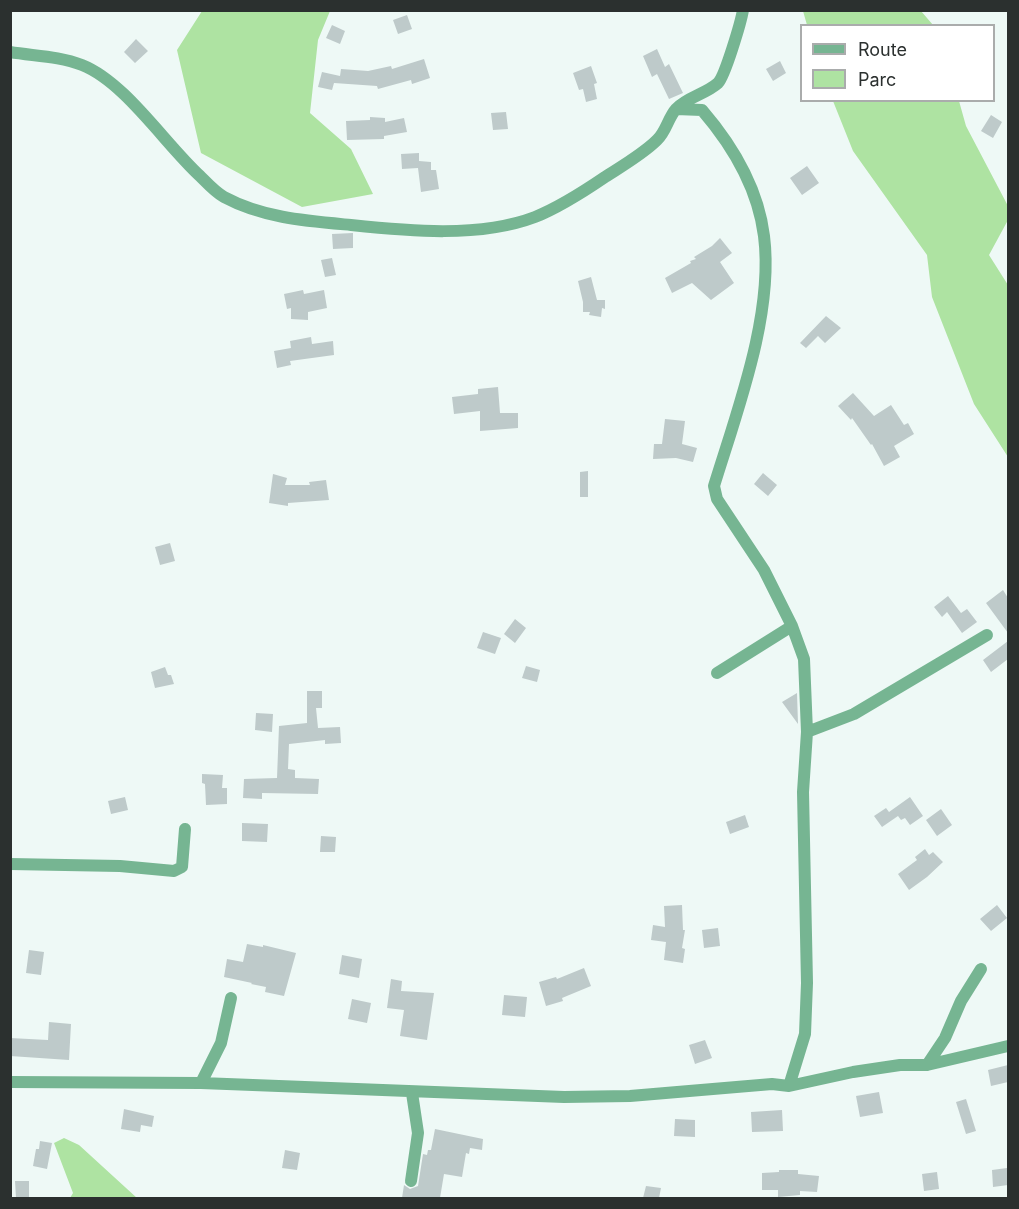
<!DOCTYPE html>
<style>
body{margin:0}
#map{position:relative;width:1019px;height:1209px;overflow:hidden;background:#eef9f6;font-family:Inter,sans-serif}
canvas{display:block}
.frame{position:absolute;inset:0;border:12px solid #2b302f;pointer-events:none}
.legend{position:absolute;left:800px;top:24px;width:195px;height:78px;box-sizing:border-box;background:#fff;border:2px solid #aaacac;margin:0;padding:8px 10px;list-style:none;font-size:18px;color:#2b302f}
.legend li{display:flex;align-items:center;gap:12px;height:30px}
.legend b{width:30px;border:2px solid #aaacac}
</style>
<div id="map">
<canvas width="1019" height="1209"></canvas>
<div class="frame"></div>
<ul class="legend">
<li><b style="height:8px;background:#76b592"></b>Route</li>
<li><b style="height:16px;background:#aee3a2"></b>Parc</li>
</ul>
</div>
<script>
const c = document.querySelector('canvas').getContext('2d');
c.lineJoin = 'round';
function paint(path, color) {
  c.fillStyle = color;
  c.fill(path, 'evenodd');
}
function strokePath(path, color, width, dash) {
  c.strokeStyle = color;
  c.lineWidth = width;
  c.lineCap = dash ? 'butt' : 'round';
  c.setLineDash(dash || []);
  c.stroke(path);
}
paint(new Path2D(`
 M202 11H330L318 40 310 113 351 149 373 194 302 207 201 153 177 50Z
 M803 11H921L933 25H807Z
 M833 101H959L966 126 1008 206V220L989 255 1008 285V457L974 404 932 297 927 255 853 151Z
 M64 1138 79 1145 137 1198H70L73 1193 54 1143Z`), '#aee3a2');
paint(new Path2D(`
 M407 15 412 29 398 34 393 20Z
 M332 25 345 31 340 44 326 38Z
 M136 39 148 51 135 63 124 52Z
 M657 49 665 67 669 64 683 93 669 99 657 74 652 77 643 56Z
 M424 59 430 78 412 84 411 80 378 89 377 86 334 83 332 90 318 87 322 72 340 76 341 69 368 71 391 66 392 69Z
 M780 61 786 73 773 81 766 69Z
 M591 66 597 83 594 84 597 99 586 102 583 89 579 90 573 73Z
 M506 112 508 129 493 130 491 113Z
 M991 115 1002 122 993 138 981 131Z
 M370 117 385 118V122L404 118 407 132 384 136V139L347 140 346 121 370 120Z
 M419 153V161L431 162V170H436L439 189 421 192 418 168 402 169 401 154Z
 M807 166 819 183 802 195 790 178Z
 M353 233V248L333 249 332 234Z
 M720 238 732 253 720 262 734 283 711 300 692 283 672 293 665 278 691 263 690 261 696 259 694 257 712 246Z
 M332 258 336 275 325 277 321 260Z
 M591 277 597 300H605V309L602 308 601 317 589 315 590 312H583V302L578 281Z
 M303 290 304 294 324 290 327 308 308 312V320L291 319V308L287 309 284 294Z
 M826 316 841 328 825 343 818 336 806 348 800 343Z
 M311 337 312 344 333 341 334 355 290 361 291 365 277 368 274 351 291 348 290 341Z
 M498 387 500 413H518V428L480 431V411L454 414 452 397 478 394V389Z
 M853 393 874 416 891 405 904 425 908 423 914 434 894 446 900 457 884 466 872 444 871 445 852 418 851 420 838 406Z
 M665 419 685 421 682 444 697 448 693 462 676 458 653 459 654 444H662Z
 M588 471V497H580V472Z
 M763 473 777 485 768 496 754 484Z
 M273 474 287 478 285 485H310L309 482 326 480 329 500 288 503V506L269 503Z
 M170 543 175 561 160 565 155 547Z
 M1003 590 1008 598V633L986 603Z
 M948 596 961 613 967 609 977 622 962 633 947 612 942 617 934 607Z
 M515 619 526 628 515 643 504 634Z
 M483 632 501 638 495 654 477 648Z
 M1008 641V659L991 672 983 660Z
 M526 666 540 670 537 682 522 678Z
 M165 667 168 675H171L174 684 155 688 151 672Z
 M307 691H322V708H316L318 728 340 727 341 743 325 744V740L289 744 288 769 295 770V778L319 779 318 794 262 793V799L243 798 244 779 277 778 279 726 307 723Z
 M797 693 798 724 782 702Z
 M256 713 273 714 272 732 255 730Z
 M202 774 223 775 222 788H227V804L206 805 205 784 202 783Z
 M125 797 128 810 111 814 108 801Z
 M910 797 923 816 910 825 905 818 901 820 898 816 882 827 874 816 886 808 889 812Z
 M941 809 952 825 937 836 926 820Z
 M745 815 749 827 730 834 726 822Z
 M242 823 268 824 267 842 242 841Z
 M321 836 336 837 335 852H320Z
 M925 849 929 855 933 852 943 862 927 877 909 890 898 874 917 860 915 857Z
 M682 905 683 930H685L682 948 685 949 683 963 664 960 666 942 651 940 653 925 665 927 664 906Z
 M997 905 1007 918 991 931 980 919Z
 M718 928 720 946 704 948 702 930Z
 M247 944 263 947V945L296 953 284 996 265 992 266 987 251 984 252 983 224 977 227 959 243 962Z
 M29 950 44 952 41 975 26 973Z
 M342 955 362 959 359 978 339 974Z
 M584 968 591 986 562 998 563 1001 546 1006 539 982 556 977 557 979Z
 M391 979 402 981 401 991 434 993 427 1040 400 1036 404 1010 387 1008Z
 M504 995 527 997 525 1017 502 1015Z
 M352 999 371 1003 367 1023 348 1019Z
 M49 1022 71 1024 69 1060 10 1056V1038L48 1040Z
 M705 1040 712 1058 695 1064 689 1045Z
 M1008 1065V1082L991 1086 988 1070Z
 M879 1092 883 1113 860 1117 856 1096Z
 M966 1099 976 1131 966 1134 956 1102Z
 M124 1109 154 1116 152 1127 141 1125 140 1132 121 1129Z
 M782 1110 783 1131 752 1132 751 1112Z
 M675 1119 695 1120V1137L674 1136Z
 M435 1129 483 1139 482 1150 470 1148 469 1154 466 1153 462 1177 444 1174 440 1198H402L404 1185 410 1189 418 1186 423 1154 427 1155 428 1150H431Z
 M40 1141 52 1143 47 1169 33 1166 36 1149H39Z
 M285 1150 300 1153 297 1170 282 1168Z
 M1007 1168 1008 1185 993 1187 992 1170Z
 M779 1170H798V1174L819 1176 817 1192 800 1191V1195L778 1197V1190H762V1173L779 1172Z
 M937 1172 939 1189 924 1191 922 1174Z
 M15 1181H29V1198H16Z
 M646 1186 661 1188 659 1198H643Z`), '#becaca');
strokePath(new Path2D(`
 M10 52C34 56 59 56 82 65 125 82 165 144 200 176 207 183 215 192 224 197 263 218 307 221 351 225 408 231 480 238 535 217 560 207 583 192 605 177 622 166 643 154 657 140 666 132 668 118 676 109 687 97 706 94 718 83 725 76 741 22 743 10
 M676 109 702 110C733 146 758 188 764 236 774 314 737 411 714 486L717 499 764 570 792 626 804 659 807 732 803 792 807 983 805 1034 789 1086
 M717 673 792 626
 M807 732 854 714 987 635
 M10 864 120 866 174 871 182 867 185 829
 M927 1065 945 1038 961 1001 981 969
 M10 1082 201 1083 564 1097 630 1096 772 1084 789 1086 853 1072 900 1065H927L1008 1046
 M201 1083 221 1043 231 998
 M411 1181 418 1133 412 1093`), '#76b592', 12);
</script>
